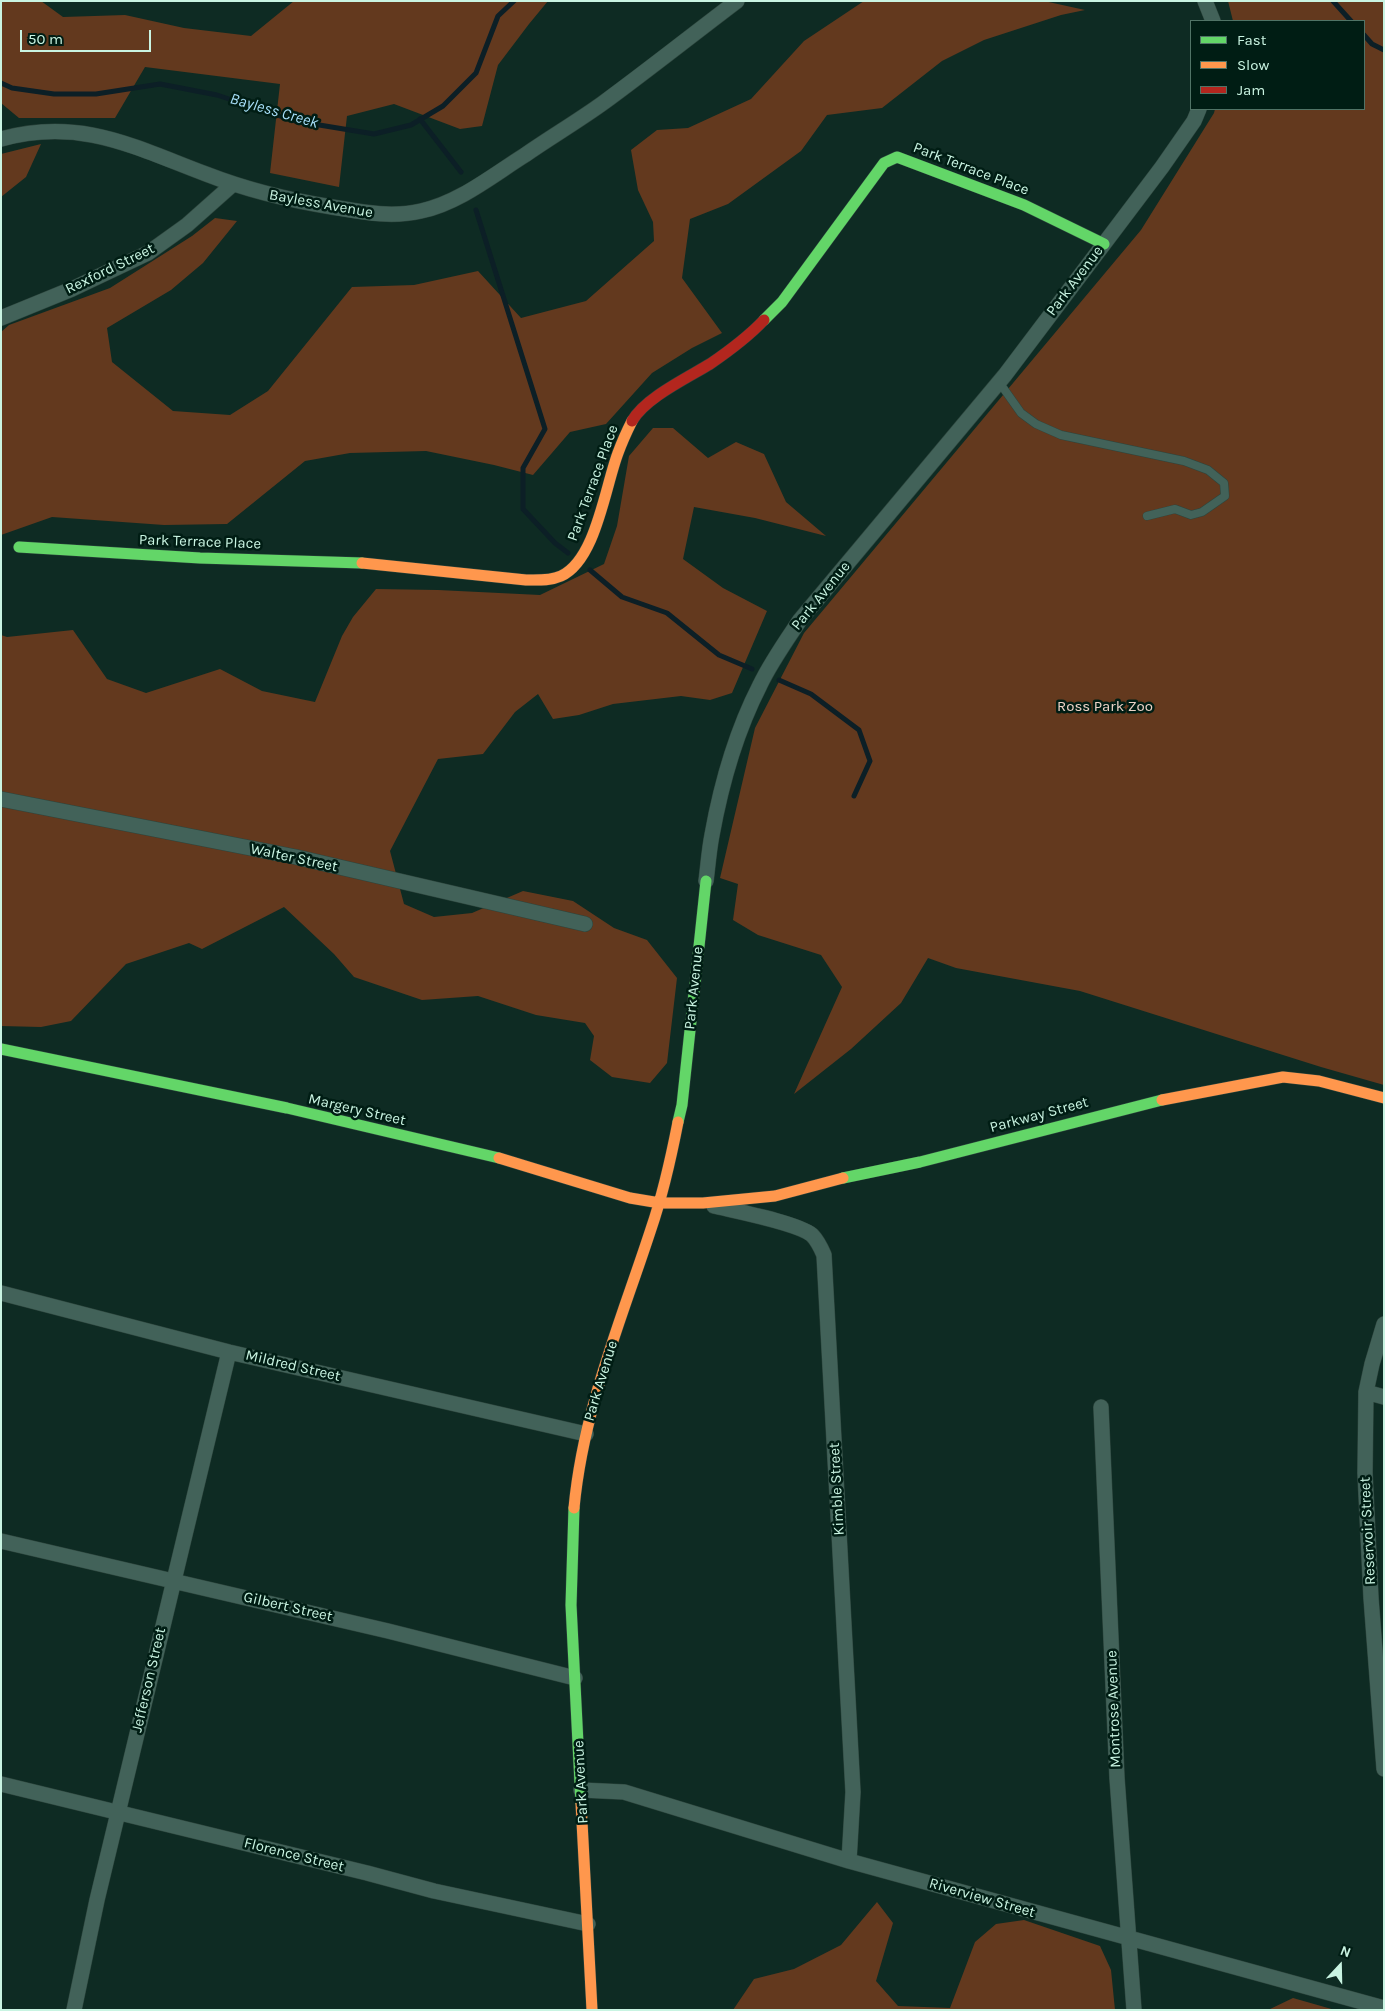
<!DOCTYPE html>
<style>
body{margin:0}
#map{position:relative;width:1385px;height:2011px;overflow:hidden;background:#0e2b23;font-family:Karla,sans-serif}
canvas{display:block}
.frame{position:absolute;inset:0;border:2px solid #c9f4e2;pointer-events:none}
.legend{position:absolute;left:1190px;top:20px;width:175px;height:90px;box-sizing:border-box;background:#001d14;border:1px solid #507366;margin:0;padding:6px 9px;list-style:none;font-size:15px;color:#c9f4e2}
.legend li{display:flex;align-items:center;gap:10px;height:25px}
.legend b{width:25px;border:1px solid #507366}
.north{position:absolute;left:1315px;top:1941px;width:50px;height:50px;-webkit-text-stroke:4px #001d14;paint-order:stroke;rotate:21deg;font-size:14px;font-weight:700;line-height:20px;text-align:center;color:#c9f4e2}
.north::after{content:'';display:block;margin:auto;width:18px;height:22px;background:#c9f4e2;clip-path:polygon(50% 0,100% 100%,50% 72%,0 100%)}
.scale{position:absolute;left:20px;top:30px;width:131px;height:22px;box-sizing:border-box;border:2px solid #c9f4e2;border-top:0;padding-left:6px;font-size:15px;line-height:18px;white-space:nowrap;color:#c9f4e2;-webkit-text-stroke:4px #001d14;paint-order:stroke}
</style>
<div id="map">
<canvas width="1385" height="2011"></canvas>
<div class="frame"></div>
<ul class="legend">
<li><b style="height:6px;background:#63d668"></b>Fast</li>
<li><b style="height:6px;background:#ff974d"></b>Slow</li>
<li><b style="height:6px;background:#b3261e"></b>Jam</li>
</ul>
<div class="north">N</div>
<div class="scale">50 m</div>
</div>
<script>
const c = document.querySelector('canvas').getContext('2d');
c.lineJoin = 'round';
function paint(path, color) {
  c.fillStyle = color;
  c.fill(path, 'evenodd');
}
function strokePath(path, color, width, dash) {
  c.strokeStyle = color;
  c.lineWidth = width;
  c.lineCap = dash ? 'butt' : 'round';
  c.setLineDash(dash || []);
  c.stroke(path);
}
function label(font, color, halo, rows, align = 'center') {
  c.font = font + ' Karla,sans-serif';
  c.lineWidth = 5;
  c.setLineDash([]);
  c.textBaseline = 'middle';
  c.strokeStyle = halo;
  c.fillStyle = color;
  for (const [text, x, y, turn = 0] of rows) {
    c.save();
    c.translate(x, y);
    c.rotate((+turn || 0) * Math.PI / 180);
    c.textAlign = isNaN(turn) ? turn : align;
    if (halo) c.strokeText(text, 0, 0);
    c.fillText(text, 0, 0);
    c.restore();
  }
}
paint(new Path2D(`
 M1 1H41L63 17 125 15 184 28 251 36 294 1H548L529 24 498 65 482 126 460 129 394 104 347 116 339 187 270 173 280 84 145 67 115 118H19L1 103Z
 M864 1H1044L1085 10 1061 15 984 40 942 61 882 108 827 115 801 151 728 204 690 219 682 278 722 333 692 348 652 373 606 424 570 432 533 475 494 465 426 451 350 453 305 461 227 524 164 525 52 517 1 535V332L9 325 110 288 192 236 215 218 237 221 203 263 171 290 107 328 112 362 173 411 230 415 268 391 352 287 414 285 478 271 521 318 586 301 654 241 653 222 638 190 631 150 657 130 688 128 751 99 804 41Z
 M1228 1H1384V1085L1321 1067 1080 991 956 968 928 958 901 1003 851 1049 794 1094 842 987 821 955 758 935 733 920 738 884 720 878 755 728 804 633 1141 230 1214 113 1215 109H1364V21H1233Z
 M41 144 26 177 1 197V154Z
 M653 428H673L708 458 736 442 764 454 786 502 826 536 755 518 694 507 683 559 723 588 767 611 732 693 710 700 681 696 613 704 579 715 553 719 538 694 515 712 483 754 438 759 390 851 404 904 434 917 472 913 523 891 573 901 614 928 647 940 677 978 667 1063 650 1083 612 1077 590 1060 594 1036 585 1023 536 1015 478 996 422 1000 354 977 334 954 284 907 202 949 189 943 126 964 71 1021 41 1027 1 1026V635L7 637 73 630 107 679 146 693 220 669 262 691 315 702 342 636 353 617 376 589 438 590 540 595 604 564 617 526 629 456Z
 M877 1902 893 1923 876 1981 898 2006 950 2008 975 1942 996 1924 1024 1920 1100 1946 1111 1970 1115 2010H733L754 1979 794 1969 841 1945Z
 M1293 1998 1335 2010H1268Z`), '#63391e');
strokePath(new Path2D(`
 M1333 1 1351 21
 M1364 35 1372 44 1384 50
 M1 83 12 88 54 94H96L160 84 217 95 295 121 374 134 411 125 443 106 476 73 498 16 514 1
 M420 119 461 172
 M476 210 545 429 523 468V509L555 543 568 553
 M590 570 622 597 667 613 719 655 752 669
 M779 680 811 694 859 730 870 761 854 796`), '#0c1f26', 5);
const lane = new Path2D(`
 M999 382 1021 413 1036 424 1061 435 1184 461 1208 470 1224 483 1225 496 1202 512 1191 515 1175 509 1147 516`);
const street = new Path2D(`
 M1205 1 1213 21
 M1 139C80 117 134 147 206 174 247 190 288 200 332 207 362 212 391 218 421 211 459 203 493 175 525 155 551 137 578 121 603 103 648 70 692 35 737 1
 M1 318 72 289 148 253 187 225 232 185
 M1 799 296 857 585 924
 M706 881C708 866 709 850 712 835 721 785 737 730 760 685 771 662 786 641 800 620L1005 375 1162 167 1194 121 1199 109
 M714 1206C735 1211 798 1223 812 1235 818 1241 821 1248 824 1255L853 1792 849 1861
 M1 1293 229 1352 586 1434
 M1384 1324 1372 1364 1366 1392 1365 1473 1371 1598 1384 1769
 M1366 1392 1384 1397
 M1101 1407 1117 1778 1134 2010
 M1 1541 388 1631 575 1678
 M1 1784 367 1873 434 1891 588 1924
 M581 1790 624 1792 849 1861 1384 2008
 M74 2010 97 1900 229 1352`);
const fast = new Path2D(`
 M764 320 782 302 884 163 897 157 1024 205 1104 244
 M19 547 200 558 362 563
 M1 1049 287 1108 499 1158
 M678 1122 682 1105 706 881
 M843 1178 920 1162 1162 1100
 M574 1508 571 1605 581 1803`);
const slow = new Path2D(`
 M362 563 526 580C537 580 550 581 561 576 596 560 605 487 618 453 622 442 627 431 632 421
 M1162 1100 1283 1077 1319 1081 1384 1098
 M499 1158 630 1198 660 1203H703L775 1196 843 1178
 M574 1508C583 1410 621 1321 651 1229 663 1194 671 1158 678 1122
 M581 1803 592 2010`);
const jam = new Path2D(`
 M632 421C645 398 687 378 710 364 729 351 748 337 764 320`);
strokePath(lane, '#2d453d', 9);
strokePath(street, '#2d453d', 16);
strokePath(fast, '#2d453d', 12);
strokePath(slow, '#2d453d', 12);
strokePath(jam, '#2d453d', 12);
strokePath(lane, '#426259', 8);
strokePath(street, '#426259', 15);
strokePath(fast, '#63d668', 11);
strokePath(slow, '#ff974d', 11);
strokePath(jam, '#b3261e', 11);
label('15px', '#c9f4e2', '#001d14', [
 ["Park Terrace Place",971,169,21],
 ["Bayless Avenue",321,204,10],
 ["Rexford Street",110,269,-26],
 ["Park Avenue",1075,281,-53],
 ["Park Terrace Place",593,483,-70],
 ["Park Terrace Place",200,542,2],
 ["Park Avenue",821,596,-51],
 ["Walter Street",294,858,12],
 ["Park Avenue",694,988,-84],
 ["Margery Street",357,1110,13],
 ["Parkway Street",1039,1115,-15],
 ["Mildred Street",293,1366,13],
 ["Park Avenue",601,1381,-73],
 ["Kimble Street",837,1489,-93],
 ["Reservoir Street",1368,1531,-93],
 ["Gilbert Street",288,1607,13],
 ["Jefferson Street",149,1680,-77],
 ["Montrose Avenue",1114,1709,-92],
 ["Park Avenue",581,1782,-93],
 ["Florence Street",294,1855,14],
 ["Riverview Street",982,1898,16]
]);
label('15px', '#eed4c8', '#001d14', [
 ["Ross Park Zoo",1105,707]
]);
label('italic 16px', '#a6def8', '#001d14', [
 ["Bayless Creek",274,111,16]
]);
</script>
